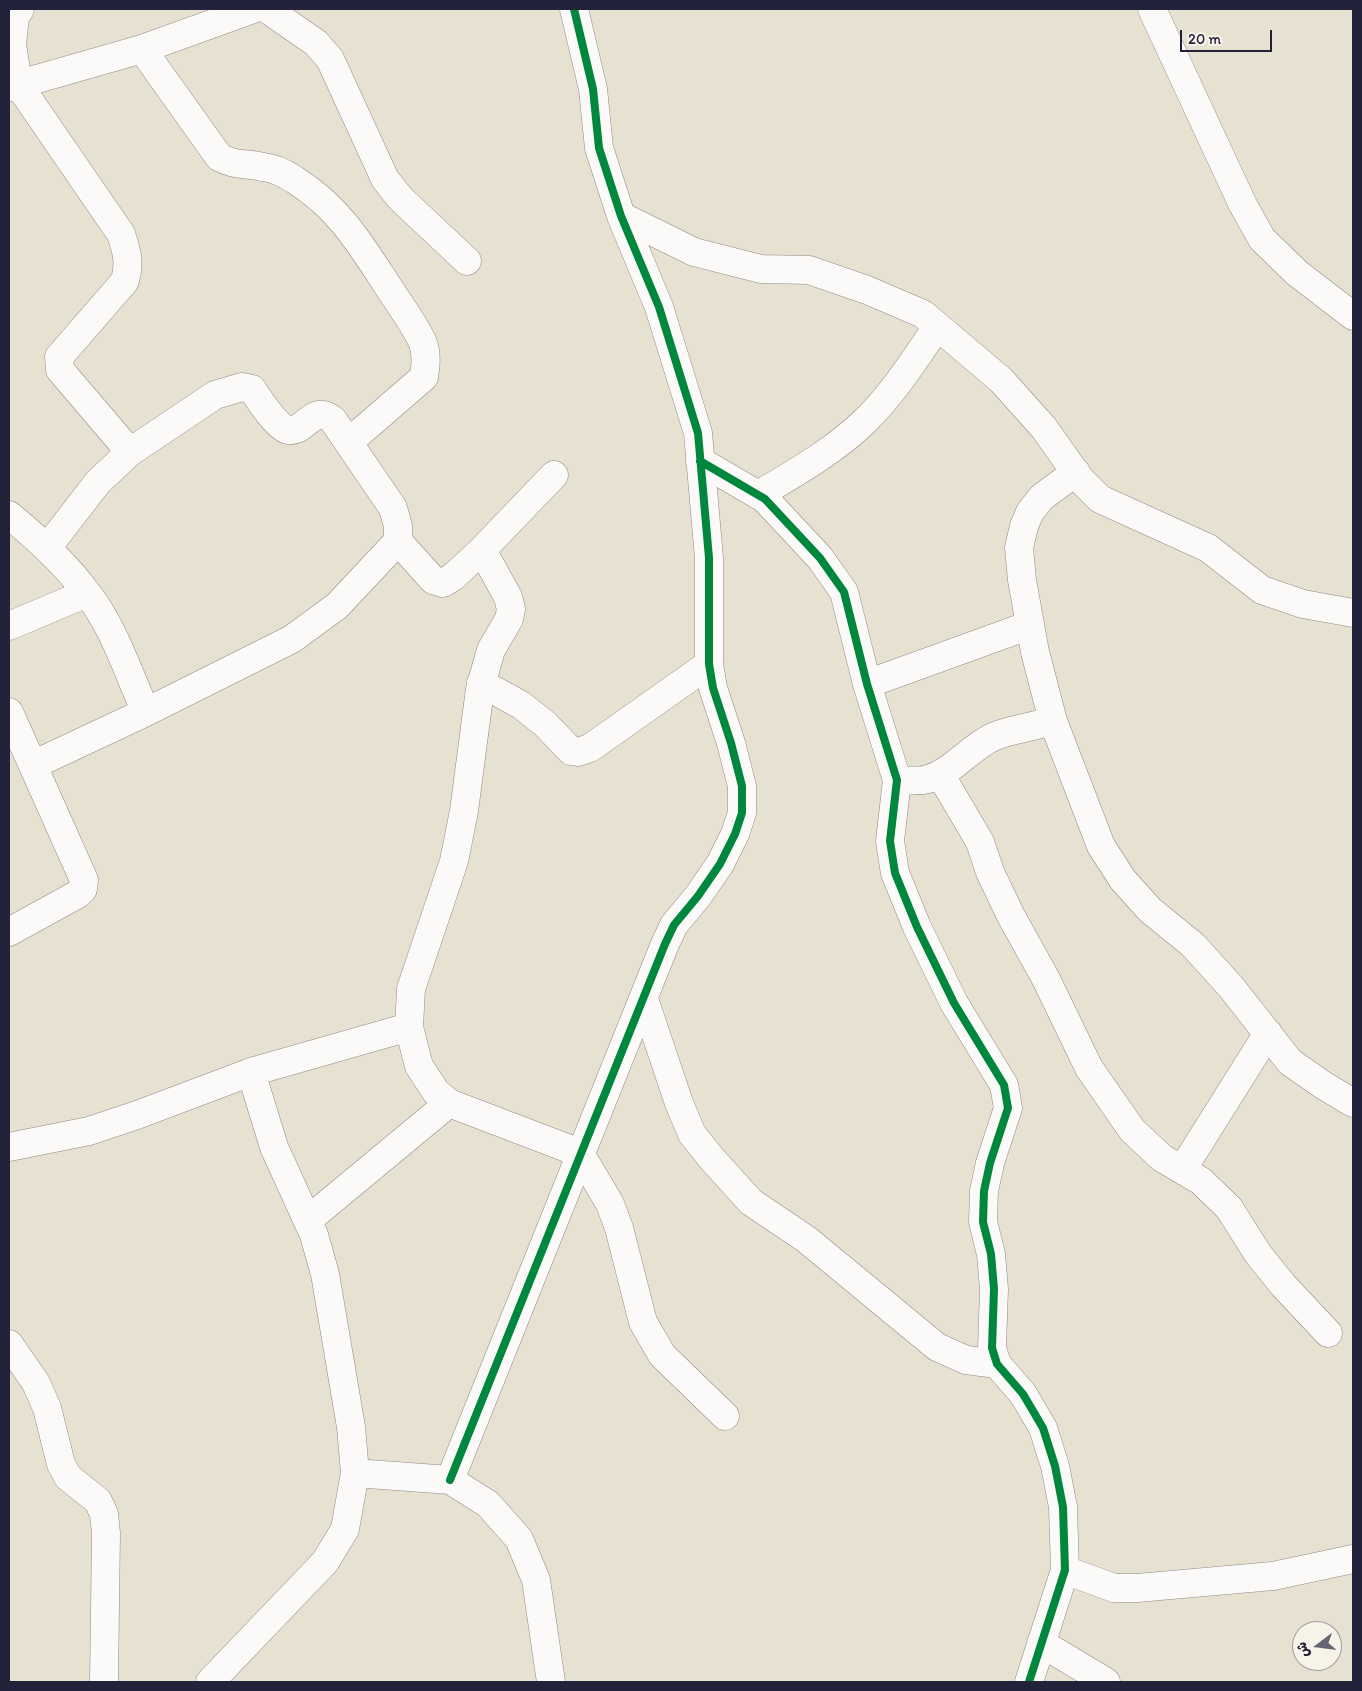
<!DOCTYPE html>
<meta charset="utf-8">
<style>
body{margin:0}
#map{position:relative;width:1362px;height:1691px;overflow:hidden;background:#e7e1d2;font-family:Itim,"Playpen Sans Arabic",sans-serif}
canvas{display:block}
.frame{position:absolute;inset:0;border:10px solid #22223b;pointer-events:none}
.north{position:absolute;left:1292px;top:1621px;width:50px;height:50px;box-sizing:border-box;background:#f7f3e8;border:1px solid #a29fa3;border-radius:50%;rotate:255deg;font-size:14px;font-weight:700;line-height:20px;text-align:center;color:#22223b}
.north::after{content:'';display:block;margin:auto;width:18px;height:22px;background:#676570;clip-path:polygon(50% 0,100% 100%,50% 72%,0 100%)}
.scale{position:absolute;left:1180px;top:30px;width:92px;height:22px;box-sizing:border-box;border:2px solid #22223b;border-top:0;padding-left:6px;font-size:15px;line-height:18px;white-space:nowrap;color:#22223b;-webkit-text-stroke:4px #f7f3e8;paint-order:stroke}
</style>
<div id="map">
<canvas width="1362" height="1691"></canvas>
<div class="frame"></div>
<div class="north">ش</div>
<div class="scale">20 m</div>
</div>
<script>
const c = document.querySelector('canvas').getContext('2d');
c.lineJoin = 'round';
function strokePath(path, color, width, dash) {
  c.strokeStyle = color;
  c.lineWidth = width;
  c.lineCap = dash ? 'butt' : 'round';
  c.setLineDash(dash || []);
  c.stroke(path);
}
const minor = new Path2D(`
 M20 9 15 17 12 44 18 84 121 234C127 252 130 262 125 281L59 357 60 370 130 452
 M267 9 316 43 330 59 385 179 400 198 467 261
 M1152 9 1243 205 1262 239 1297 273 1353 316
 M142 49 219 157C235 166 246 163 263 167 273 168 286 174 295 180 341 209 362 247 391 291 402 308 415 325 423 343 427 355 426 365 424 377L349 442
 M9 87 142 49 253 9
 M621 216 694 252 761 269 809 270 867 290 923 314 1001 380 1044 428 1080 479 1100 499 1208 548 1262 590 1303 604 1353 613
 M700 461 765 499 820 558 844 592 867 684 897 780 890 841 895 873 917 927 954 1003 1004 1085 1008 1108 990 1163 984 1191 983 1222 991 1254 994 1289 992 1348 997 1364 1023 1394 1043 1428 1055 1466 1063 1507 1065 1570 1029 1682
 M1076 472 1042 497 1030 512 1024 526 1019 548 1022 580 1035 652 1053 721 1101 846 1123 880 1150 910 1193 945 1231 987 1290 1062 1323 1085 1353 1103
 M758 495C795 473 834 451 865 421 893 394 915 359 937 327
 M9 515C37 538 65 563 87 593 114 627 128 673 146 712
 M398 541 433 580 443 583 453 577 482 550 554 475
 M482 550 508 597 511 609 509 619 491 650 480 689 464 811 454 861 411 989 409 1027 419 1066 436 1092 449 1103 580 1153 610 1204 619 1228 643 1322 662 1355 725 1416
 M9 626 87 593
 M481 683 521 705 545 724 571 751 578 752 590 748 709 664
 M867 684 1030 625
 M9 712 84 880 83 889 78 894 9 932
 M33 765 146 712 292 639 337 606 398 541V526L393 508 333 420C312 403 306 433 288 430 277 428 258 398 252 389L242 387 215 395 130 452 98 482 47 548
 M940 774 980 842 990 872 1011 916 1046 979 1089 1068 1132 1130 1162 1158 1201 1181 1229 1208 1258 1254 1283 1285 1328 1333
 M897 780C906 780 919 782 928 779 953 772 969 748 993 737 1009 730 1035 726 1053 721
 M644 999 679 1103 692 1134 712 1159 751 1202 806 1239 937 1347 966 1360 997 1364
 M9 1147 89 1131 137 1115 251 1072 409 1027
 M1182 1170 1268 1033
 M308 1220 449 1103
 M9 1344 36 1383 47 1408 61 1464 68 1477 98 1501 104 1514 106 1533 104 1682
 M355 1473 450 1480 488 1504 519 1539 536 1580 551 1682
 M450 1480 665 944 674 925 698 896 720 864 735 834 742 813V786L731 743 713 688 709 664V558L698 433 659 307 621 216 599 148 593 89 574 9
 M1065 1570 1114 1588H1137L1273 1576 1353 1559
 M1041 1643 1106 1682
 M210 1682 325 1562 345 1529 355 1473 351 1427 325 1274 314 1235 274 1147 251 1072`);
strokePath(minor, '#8e8b87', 29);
strokePath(minor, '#fbfaf8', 28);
strokePath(new Path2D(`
 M700 461 765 499 820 558 844 592 867 684 897 780 890 841 895 873 917 927 954 1003 1004 1085 1008 1108 990 1163 984 1191 983 1222 991 1254 994 1289 992 1348 997 1364 1023 1394 1043 1428 1055 1466 1063 1507 1065 1570 1029 1682
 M450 1480 665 944 674 925 698 896 720 864 735 834 742 813V786L731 743 713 688 709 664V558L698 433 659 307 621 216 599 148 593 89 574 9`), '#00873e', 8);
</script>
